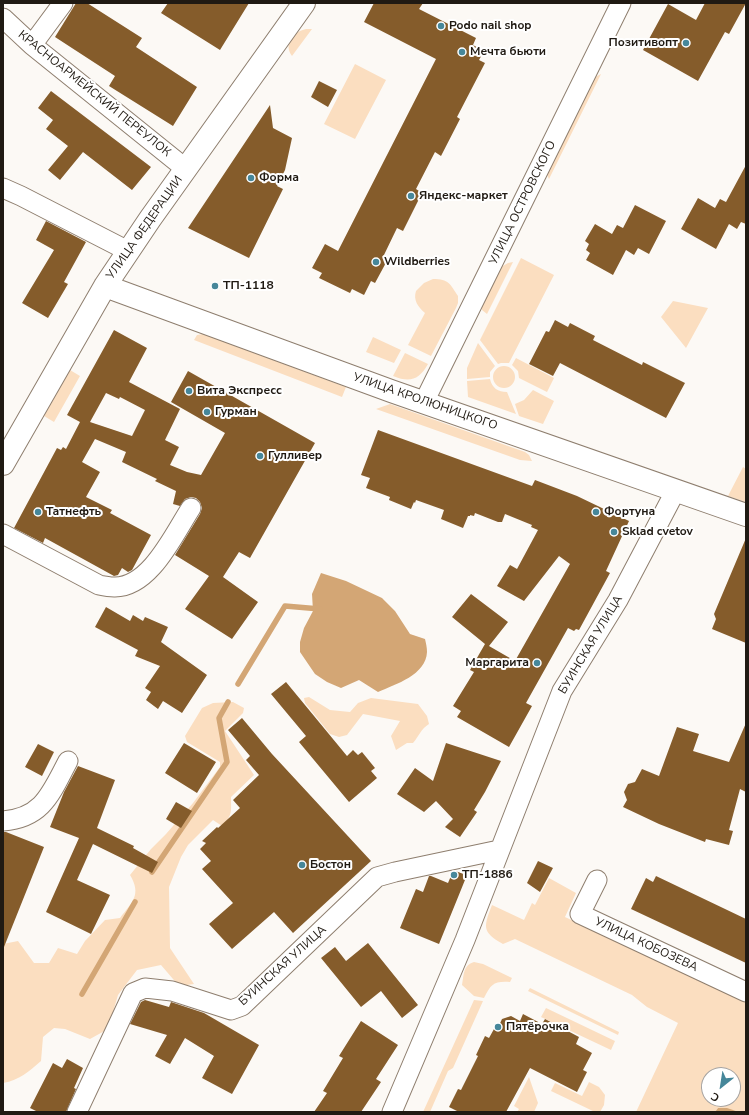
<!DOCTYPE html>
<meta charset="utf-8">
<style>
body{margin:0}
#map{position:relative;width:749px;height:1115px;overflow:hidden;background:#fcf9f5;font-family:"Nunito Sans",sans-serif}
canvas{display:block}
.frame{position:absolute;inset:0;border:4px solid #201a13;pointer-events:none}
.north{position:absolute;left:701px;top:1067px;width:40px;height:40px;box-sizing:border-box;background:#fff;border:1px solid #a6a3a1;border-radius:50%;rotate:210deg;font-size:11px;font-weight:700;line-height:16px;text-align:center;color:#201a13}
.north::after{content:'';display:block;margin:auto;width:14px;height:18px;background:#46879a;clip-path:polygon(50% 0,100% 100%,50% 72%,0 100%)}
</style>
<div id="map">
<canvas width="749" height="1115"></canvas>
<div class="frame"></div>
<div class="north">С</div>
</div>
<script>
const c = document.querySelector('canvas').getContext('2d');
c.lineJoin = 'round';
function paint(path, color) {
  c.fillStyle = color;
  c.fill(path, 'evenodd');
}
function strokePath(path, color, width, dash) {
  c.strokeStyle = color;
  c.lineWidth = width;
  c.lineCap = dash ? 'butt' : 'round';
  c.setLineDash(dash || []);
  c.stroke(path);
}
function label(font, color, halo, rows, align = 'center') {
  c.font = font + ' "Nunito Sans",sans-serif';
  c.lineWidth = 4;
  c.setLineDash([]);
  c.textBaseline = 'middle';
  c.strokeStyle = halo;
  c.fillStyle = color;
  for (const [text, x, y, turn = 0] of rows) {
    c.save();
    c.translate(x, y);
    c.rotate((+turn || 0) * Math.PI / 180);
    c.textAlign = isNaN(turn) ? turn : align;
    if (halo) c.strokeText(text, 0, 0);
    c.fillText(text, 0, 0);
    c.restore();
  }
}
paint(new Path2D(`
 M306 29H312L292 56C283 44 293 32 306 29Z
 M355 64 386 80 355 139 324 124Z
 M601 74 549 179 547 175V170L595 77Z
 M521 258 554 275 509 363H501L498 364 480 340Z
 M513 262 487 314 482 310V302L501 267 508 263Z
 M433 279C449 279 450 284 458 296V303L456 308 431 356 408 345 425 313C418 307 413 300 416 291L424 283Z
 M673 301 708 308 686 348 661 317Z
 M203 334 346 387 342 397 194 340 197 335Z
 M373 337 401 350 394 363 366 352Z
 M478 343 495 366 490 372V377L467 379V368Z
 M405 353 428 364C419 380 410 383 393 376Z
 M516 358 554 378 547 392 519 378 518 371 512 365Z
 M493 377a11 11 0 1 1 22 0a11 11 0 1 1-22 0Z
 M70 370 80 376 54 422 44 416Z
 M490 379C492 388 498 392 507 392L516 414 468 397 467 381Z
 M533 390 554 401 543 424 519 416 515 404 524 400Z
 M390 404 525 452 529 455 532 461 520 460 376 409Z
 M743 467 746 469V502L728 496Z
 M309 697 330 710 350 712 358 703 371 698 418 704 427 716 429 724C421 729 419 736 413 743H407L396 750 391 736 400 721 363 714 347 735 339 737 330 734 305 703 304 698Z
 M233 702 244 708 243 713 225 731 254 775 231 797C231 811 233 815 222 826L213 820 188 845 181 857 169 887 170 948 194 984 179 986 161 965 137 970 118 995 108 1029 90 1039 65 1029 54 1028 43 1037 41 1061C28 1072 20 1080 3 1083V944L18 941 34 963H49L58 948 77 954 85 941 105 920 120 918C132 902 142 895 130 875L151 849 166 834 193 803 220 767V762L187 742 185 736 202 708 213 703Z
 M549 878 576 893 565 917 746 1002V1112C736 1112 728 1108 718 1108L715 1112H636L678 1023 647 1007 632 995 515 939 503 944C481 932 484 926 492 905L524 920 532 903 535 905ZM709 1075H733V1099H709Z
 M474 962 483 964 512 978 510 982C494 981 491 984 484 998L474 996 462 985C464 975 463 965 474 962Z
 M530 988 619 1032 618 1035 528 991Z
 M474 1000 483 1001 453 1068 448 1071 430 1112H423Z
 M546 1008 615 1041 611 1050 541 1017Z
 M529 1077 538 1103 534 1112H517L519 1109 514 1106Z
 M589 1082 599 1087 605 1095 604 1105 600 1112H595L551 1091 555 1083 582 1096Z`), '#fbdec0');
paint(new Path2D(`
 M321 573 346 581 382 598 395 611 410 634 425 639C426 643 427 648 427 652 426 675 396 684 378 692L359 680 341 688 327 682 315 674 300 652V642L304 628 313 611 312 594Z
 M718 1108H727L739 1112H715Z`), '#d3a675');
strokePath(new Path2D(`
 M238 684 285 606 320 609
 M152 872 227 762 219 718 228 702
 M82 994 135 902`), '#d3a675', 5.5);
paint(new Path2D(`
 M76 3H87L142 38 136 47 197 87 173 126 109 86 115 76 55 37Z
 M168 3H249L220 50 161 13Z
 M374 3H423L419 9 476 38 473 45 484 51 479 60 485 63 457 117 460 119 441 156 435 152 416 189 422 193 403 231 397 228 383 257 388 259 375 283 371 281 364 295 352 289 350 293 319 278 322 273 312 268 325 244 338 251 436 59 364 22Z
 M705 3H746L729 34 725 32 698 81 643 50 668 4 696 20Z
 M319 81 337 90 328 107 311 97Z
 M51 91 151 167 132 190 83 152 60 180 48 170 68 146 46 129 53 120 38 108Z
 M270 105 273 128 292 138 285 170 277 186 283 189 249 258 188 228Z
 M746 165V224L741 222 737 229 729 224 716 249 681 229 698 198 715 208 720 199 726 202Z
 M635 205 666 221 649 254 638 248 634 255 626 250 613 275 586 260 590 253 586 250 589 244 585 241 595 224 612 234 617 225 623 228Z
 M46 221 86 242 64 282 68 284 48 318 22 303 54 250 36 240Z
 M555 320 568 327 570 323 595 336 593 340 642 365 643 362 685 383 666 418 560 363 553 376 529 364 546 331 549 332Z
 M114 330 147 348 129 382 180 409 165 440 179 447 170 465 187 472 201 475 225 433 171 402 188 371 315 443 250 558 239 552 223 577 258 602 232 639 185 609 209 576 175 555 200 514 202 508 200 502 196 498 191 497 185 499 180 506 173 504 176 491 155 481 157 479 122 462 126 452 95 439 82 462 100 472 86 497 112 510 110 513 151 535 132 570 128 572 122 568 118 575 114 576 45 538 43 543 14 528 57 448 61 450 63 447 66 449 80 422 67 415ZM106 393 119 399 120 397 145 410 132 436 90 422Z
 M378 430 532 486 535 480 577 496 629 521 606 571 610 573 579 630 576 629 574 631 568 628 526 703 532 706 509 747 457 717 461 711 453 706 474 672 470 670 485 644 452 617 471 594 508 622 489 646 515 661 570 564 559 556 524 601 497 586 510 565 517 569 538 530 531 527 532 525 505 514 502 522H498L475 513 474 516 470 515V516H468L463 528 441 519 444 510 416 500 415 503 414 502 411 509 389 500 390 497 366 488 370 478 361 475Z
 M746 538V643L712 629 716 619 714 614Z
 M106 607 130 621 133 615 143 621 145 617 168 627 161 642 207 675 182 713 163 701 158 709 146 700 151 692 145 688 160 666 135 656 138 650 95 627Z
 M286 682 347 756 353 750 358 755 362 752 375 768 371 771 377 778 349 802 299 742 306 736 271 694Z
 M242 718 272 754 371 861 293 933 274 912 232 949 209 924 233 903 202 869 211 861 200 849 206 843 202 841 217 827 218 828 240 808 233 800 259 775 246 760 250 756 228 730Z
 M746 723V792L740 789 729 830 733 831 729 845 706 839 705 842 659 824 623 807 627 800 624 792 628 784 635 782 642 769 659 776 677 727 699 734 693 751 729 762Z
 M184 743 216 762 197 793 165 773Z
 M446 743 501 761 485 792 474 810 477 812 460 837 445 827 453 819 436 801 424 812 397 794 415 768 433 781Z
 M38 744 54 752 42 776 25 767Z
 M78 766 115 780 97 828 134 846 133 848 158 862 152 873 93 844 77 880 110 895 91 934 46 912 79 838 50 827 64 792Z
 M176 802 192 811 181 828 166 819Z
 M3 832H6L44 847 4 947Z
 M538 861 553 868 540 892 527 883Z
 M453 871H455L467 875 439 944 400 928 416 889 423 892 429 876H431L448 883Z
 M656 876 746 919V963L631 909 646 878 653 882Z
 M368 943 418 1005 402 1018 381 991 361 1007 321 958 335 947 346 961Z
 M145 1000 169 1007 171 1002 204 1013 259 1045 232 1094 202 1078 214 1056 185 1038 170 1064 155 1056 167 1035 130 1024 141 1002Z
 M523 1014 542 1024 545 1019 579 1037 576 1044 592 1053 583 1070 587 1072 577 1092 530 1068 506 1112H459L449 1107 458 1089 461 1090 478 1056 476 1055 485 1036 489 1038 494 1029 497 1030 502 1019 511 1016 520 1021Z
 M361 1021 398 1045 376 1079 381 1082 361 1112H314L327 1093 323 1091 343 1058 339 1056Z
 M67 1059 83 1068 74 1088 76 1089 66 1112H38L30 1108 53 1063 62 1068Z`), '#855c2b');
const street = new Path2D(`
 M3 18 32 45 186 169
 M32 45 63 3
 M3 188 21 196 128 251
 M424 402 621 3
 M3 534 99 585C104 586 109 587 114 587 150 588 174 534 191 508
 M3 821C43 818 51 793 68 761
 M597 880 580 914 746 992
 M77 1112 133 993 145 988 172 991 231 1010 242 1006 377 877 395 872 499 850
 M392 1112 465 940 562 691 618 600 676 490`);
const secondary = new Path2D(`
 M105 286 391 391 746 515
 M3 464 105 286 150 219 304 3`);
strokePath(street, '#8e7e6e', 21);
strokePath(secondary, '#8e7e6e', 24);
strokePath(street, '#fff', 19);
strokePath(secondary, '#fff', 22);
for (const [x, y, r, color] of [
 [441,26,4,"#46879a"],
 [686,43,4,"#46879a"],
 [462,52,4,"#46879a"],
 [251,178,4,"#46879a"],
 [411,196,4,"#46879a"],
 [376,262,4,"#46879a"],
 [215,286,4,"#46879a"],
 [189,391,4,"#46879a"],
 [207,412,4,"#46879a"],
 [260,456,4,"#46879a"],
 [38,512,4,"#46879a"],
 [596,512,4,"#46879a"],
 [614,532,4,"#46879a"],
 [537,663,4,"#46879a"],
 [302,865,4,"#46879a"],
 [454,875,4,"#46879a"],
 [498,1027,4,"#46879a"]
]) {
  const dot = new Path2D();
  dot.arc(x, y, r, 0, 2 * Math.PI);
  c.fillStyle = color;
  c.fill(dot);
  strokePath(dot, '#fff', 1.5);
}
label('bold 12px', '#201a13', '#fff', [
 ["Podo nail shop",449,26],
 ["Позитивопт",678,43,"right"],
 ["Мечта бьюти",470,52],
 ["Форма",259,178],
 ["Яндекс-маркет",419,196],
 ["Wildberries",384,262],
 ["ТП-1118",223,286],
 ["Вита Экспресс",197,391],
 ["Гурман",215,412],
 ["Гулливер",268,456],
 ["Татнефть",46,512],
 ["Фортуна",604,512],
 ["Sklad cvetov",622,532],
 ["Маргарита",529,663,"right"],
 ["Бостон",310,865],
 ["ТП-1886",462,875],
 ["Пятёрочка",506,1027]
], 'left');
label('12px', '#201a13', '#fff', [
 ["КРАСНОАРМЕЙСКИЙ ПЕРЕУЛОК",94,94,39],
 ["УЛИЦА ОСТРОВСКОГО",523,203,-64],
 ["УЛИЦА ФЕДЕРАЦИИ",145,228,-55],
 ["УЛИЦА КРОЛЮНИЦКОГО",425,402,19],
 ["БУИНСКАЯ УЛИЦА",591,645,-59],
 ["УЛИЦА КОБОЗЕВА",646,945,25],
 ["БУИНСКАЯ УЛИЦА",283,966,-42]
]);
</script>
